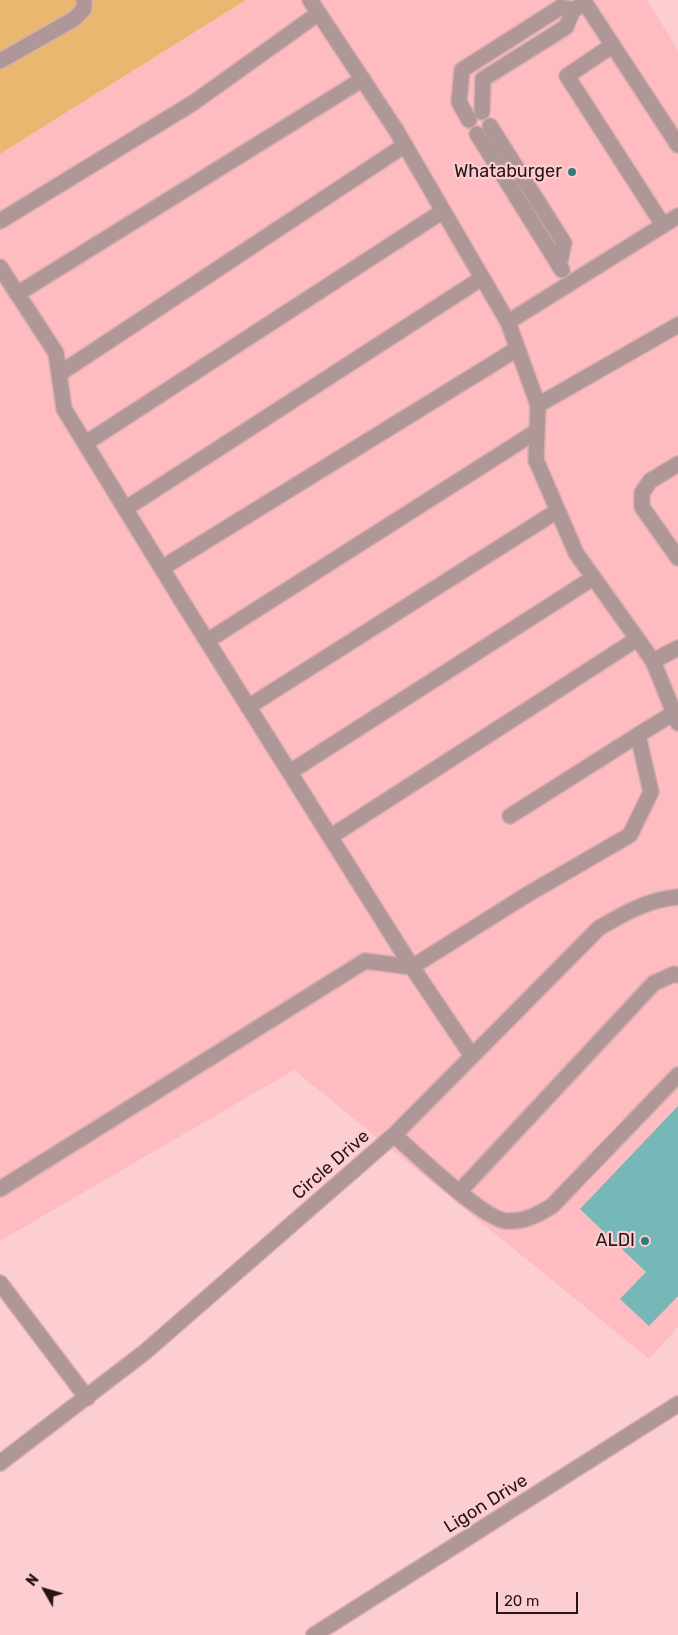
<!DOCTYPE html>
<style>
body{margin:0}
#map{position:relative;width:678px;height:1635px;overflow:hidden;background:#fdced1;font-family:Rubik,sans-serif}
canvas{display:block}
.north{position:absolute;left:20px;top:1565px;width:50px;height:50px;-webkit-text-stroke:4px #fdced1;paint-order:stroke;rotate:308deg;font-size:14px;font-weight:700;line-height:20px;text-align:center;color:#281416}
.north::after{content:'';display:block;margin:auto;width:18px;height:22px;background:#281416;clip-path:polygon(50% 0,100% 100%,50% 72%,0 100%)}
.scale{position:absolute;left:496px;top:1592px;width:82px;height:22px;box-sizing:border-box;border:2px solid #281416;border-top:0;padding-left:6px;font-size:15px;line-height:18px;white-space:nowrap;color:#281416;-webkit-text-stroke:4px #fdced1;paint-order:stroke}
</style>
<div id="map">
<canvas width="678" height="1635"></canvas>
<div class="north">N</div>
<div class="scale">20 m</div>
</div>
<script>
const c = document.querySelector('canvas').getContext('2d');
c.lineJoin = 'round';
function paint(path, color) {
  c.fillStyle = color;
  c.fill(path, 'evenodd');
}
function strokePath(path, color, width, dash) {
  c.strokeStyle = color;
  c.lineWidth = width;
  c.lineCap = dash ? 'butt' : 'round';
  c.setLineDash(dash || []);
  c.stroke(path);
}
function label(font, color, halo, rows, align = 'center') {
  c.font = font + ' Rubik,sans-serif';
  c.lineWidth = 4.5;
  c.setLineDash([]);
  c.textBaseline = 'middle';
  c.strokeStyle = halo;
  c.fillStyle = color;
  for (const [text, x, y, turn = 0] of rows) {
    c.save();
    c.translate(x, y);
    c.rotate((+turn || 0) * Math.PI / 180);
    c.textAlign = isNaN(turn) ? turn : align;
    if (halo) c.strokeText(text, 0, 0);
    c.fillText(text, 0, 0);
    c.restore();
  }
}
paint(new Path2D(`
 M246 0H647L678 50V1327L649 1359 294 1070 0 1241V154Z`), '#febbc0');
paint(new Path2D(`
 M0 0H246L0 154Z`), '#eab771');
paint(new Path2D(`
 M678 1106V1296L649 1326 620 1299 646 1272 580 1209Z`), '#76b8b7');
const minor = new Path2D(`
 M310 0 396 130 508 322 538 405 678 325
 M583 0 678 145
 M613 45 567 76 663 225
 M0 61 74 19 84 9V0
 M482 112 483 79 566 27 573 10 580 6
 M469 120 459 102 462 70 561 7 573 10
 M490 126 564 243 559 266
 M477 134 486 148 494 152
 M486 148 562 270
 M0 221 193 103 319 13
 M0 267 56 353 64 409 180 598 412 967
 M17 294 363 79
 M508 322 678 216
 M59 374 405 145
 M538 405 536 460 576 553 653 661 678 723
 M86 443 443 211
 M678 464 650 481 642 493V507L678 558
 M125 509 482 278
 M162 568 517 349
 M207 641 537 431
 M653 661 678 648
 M248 707 557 511
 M290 772 593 578
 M510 816 638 735
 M330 837 637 639
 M472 1056 412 967 528 894 630 835 651 792 638 735 674 713
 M394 1135C415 1153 483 1219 506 1221 525 1222 537 1215 552 1206L678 1075
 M0 1189 365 961 412 967
 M460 1191 654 983 674 974 678 975
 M0 1283 87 1398
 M0 1463 145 1352 394 1135 599 928C623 914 649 899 678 897
 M314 1635 678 1404`);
strokePath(minor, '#d7adaf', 18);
strokePath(minor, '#af9697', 15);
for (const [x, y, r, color] of [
 [572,172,5,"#317a7a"],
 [645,1241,5,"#317a7a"]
]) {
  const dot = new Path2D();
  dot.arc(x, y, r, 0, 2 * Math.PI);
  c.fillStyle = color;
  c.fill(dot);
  strokePath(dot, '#fdced1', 2);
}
label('18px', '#281416', '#fdced1', [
 ["Whataburger",562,172],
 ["ALDI",635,1241]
], 'right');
label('18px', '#281416', '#fdced1', [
 ["Circle Drive",331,1165,-41],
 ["Ligon Drive",486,1504,-32]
]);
</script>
